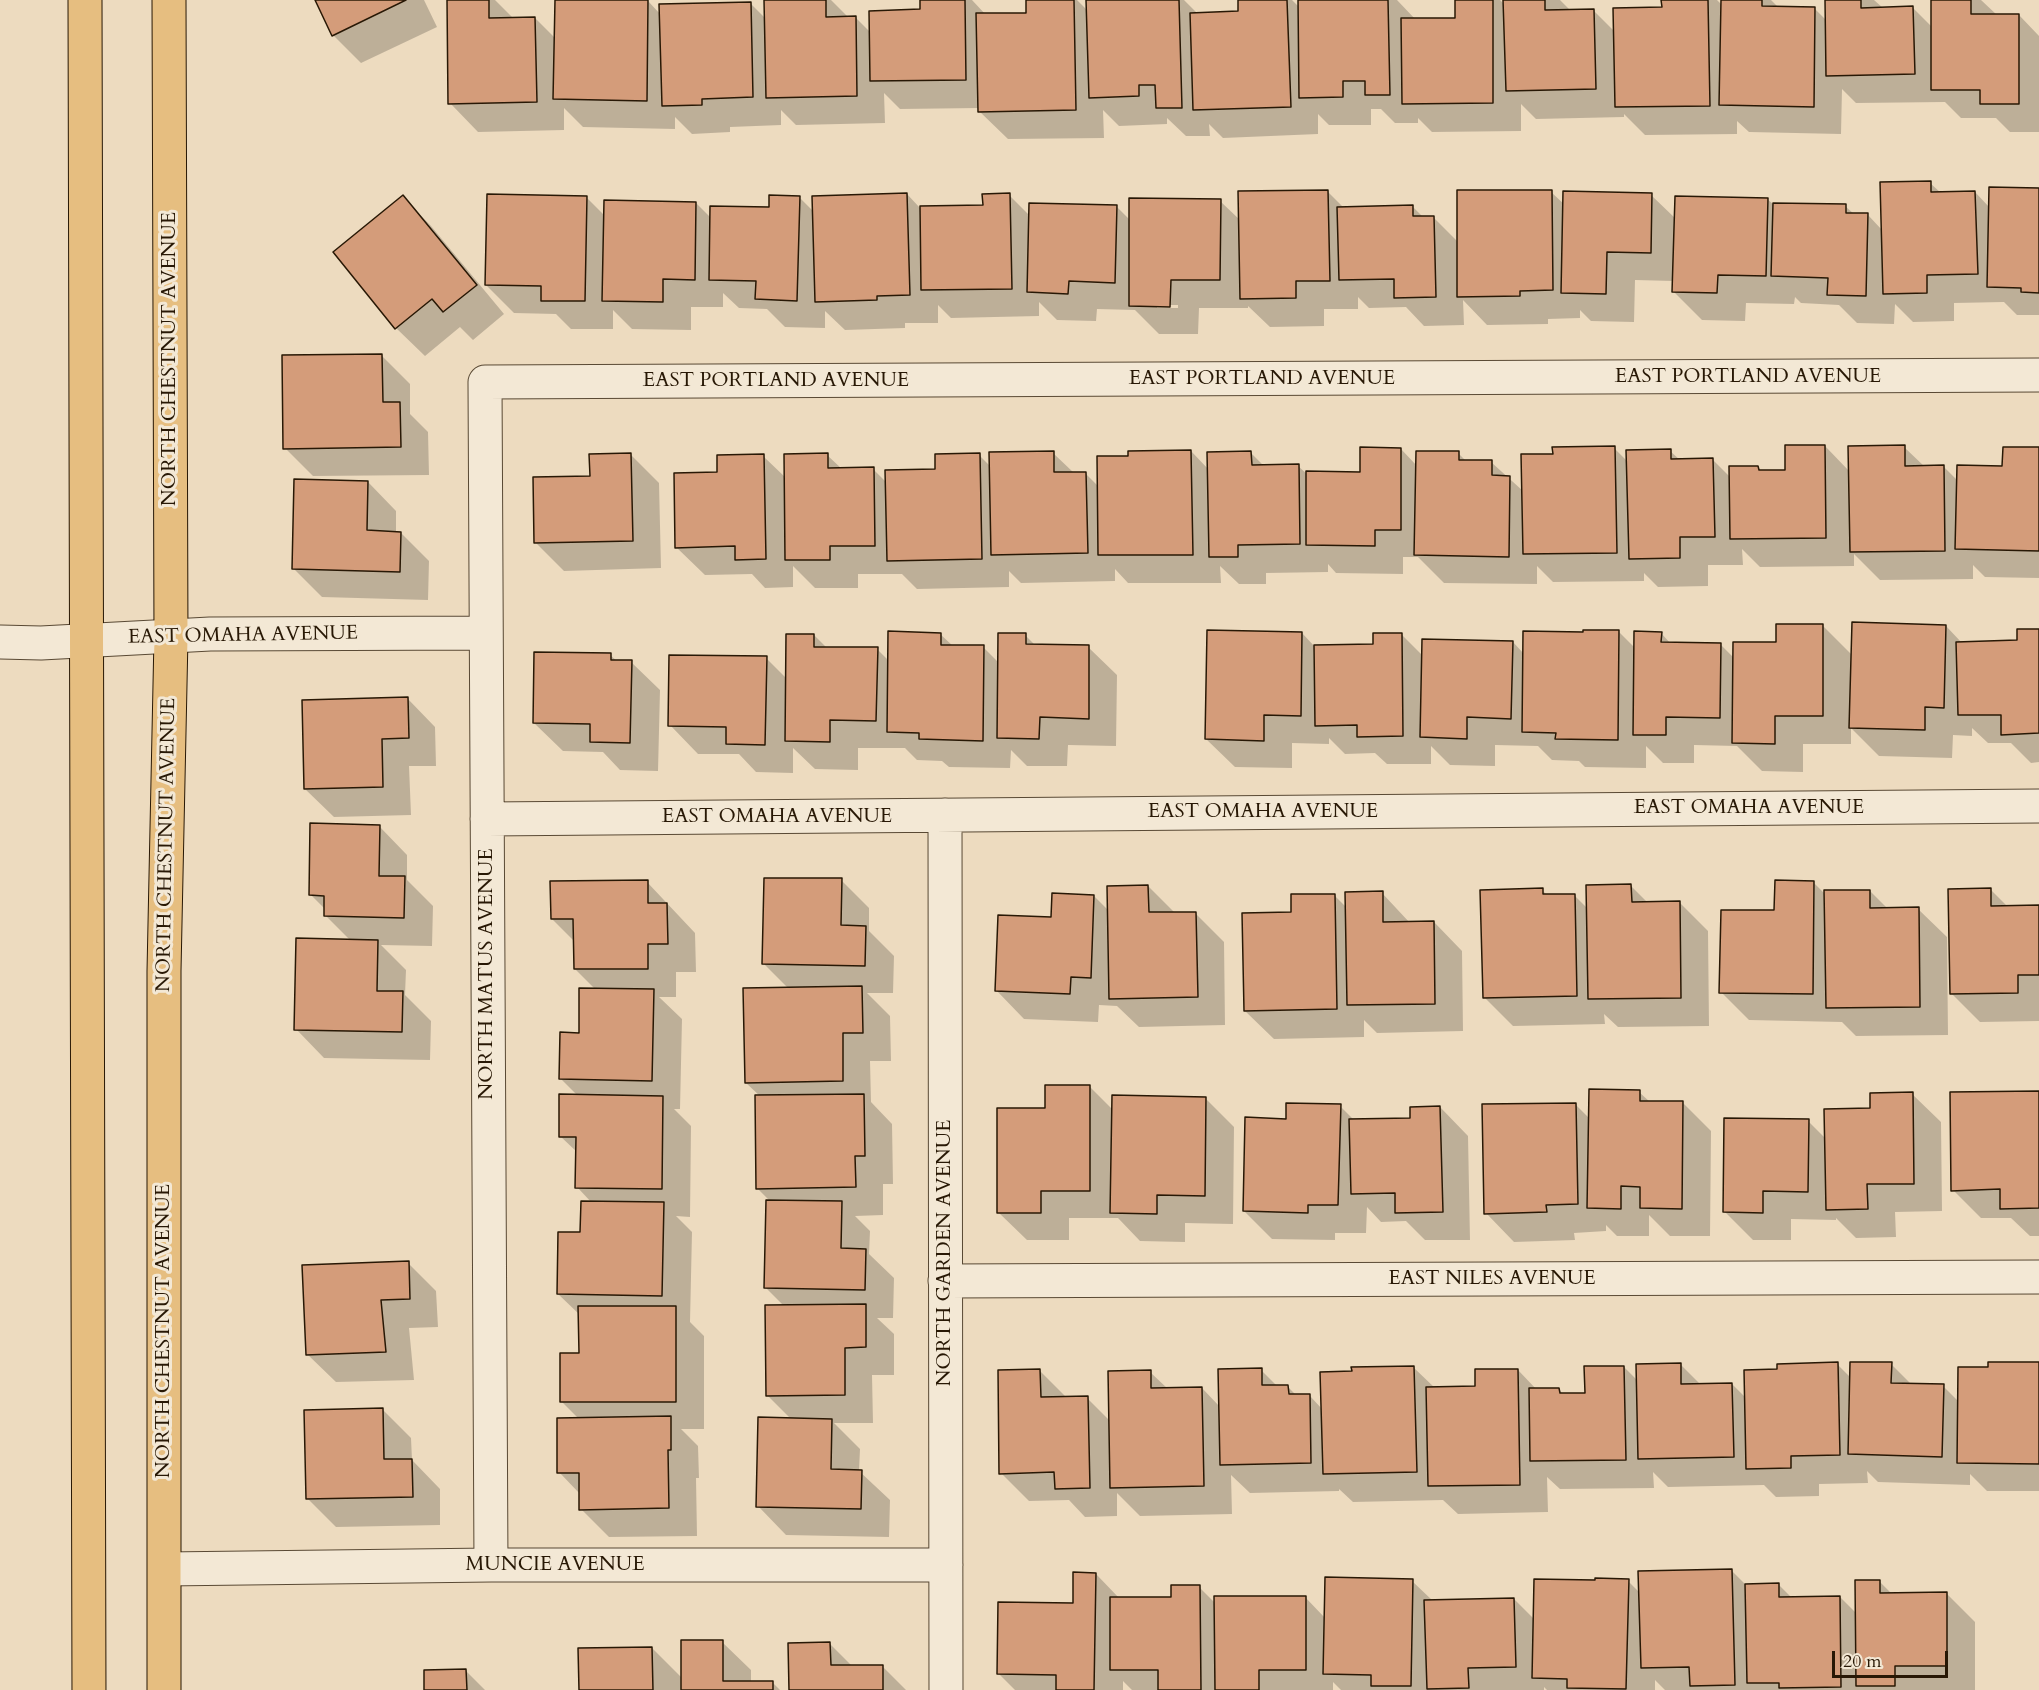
<!DOCTYPE html>
<style>
body{margin:0}
#map{position:relative;width:2039px;height:1690px;overflow:hidden;background:#eddbbf;font-family:Cardo,serif}
canvas{display:block}
.scale{position:absolute;left:1832px;top:1651px;width:116px;height:27px;box-sizing:border-box;border:3px solid #281805;border-top:0;padding-left:8px;font-size:18px;line-height:21px;white-space:nowrap;color:#281805;-webkit-text-stroke:4px #f3e8d5;paint-order:stroke}
</style>
<div id="map">
<canvas width="2039" height="1690"></canvas>
<div class="scale">20 m</div>
</div>
<script>
const c = document.querySelector('canvas').getContext('2d');
c.lineJoin = 'round';
function paint(path, color) {
  c.fillStyle = color;
  c.fill(path, 'evenodd');
}
function strokePath(path, color, width, dash) {
  c.strokeStyle = color;
  c.lineWidth = width;
  c.lineCap = dash ? 'butt' : 'round';
  c.setLineDash(dash || []);
  c.stroke(path);
}
function label(font, color, halo, rows, align = 'center') {
  c.font = font + ' Cardo,serif';
  c.lineWidth = 6;
  c.setLineDash([]);
  c.textBaseline = 'middle';
  c.strokeStyle = halo;
  c.fillStyle = color;
  for (const [text, x, y, turn = 0] of rows) {
    c.save();
    c.translate(x, y);
    c.rotate((+turn || 0) * Math.PI / 180);
    c.textAlign = isNaN(turn) ? turn : align;
    if (halo) c.strokeText(text, 0, 0);
    c.fillText(text, 0, 0);
    c.restore();
  }
}
paint(new Path2D(`
 M319 0H424L437 27 361 63 333 35Z
 M448 0H495L514 19 535 18 556 39V0L648 1 661 15 750 3 766 19 765 0H831L849 18 855 17 871 33 922 11V0H972L986 15 1028 14V0H1077L1088 11 1087 0H1184L1198 14 1240 13V0H1292L1299 7V0H1397L1416 20 1457 19V0H1500L1505 5V0H1560L1571 11 1593 10 1615 32 1663 8V0H1717L1722 5V0H1771L1779 8H1814L1827 21 1826 0H1874L1883 8H1913L1932 27V0H1981L1997 15H2019L2039 36V132H2010L1996 118H1961L1945 102 1856 103 1842 89 1841 134 1749 132 1737 121V134L1645 135 1624 114V117L1536 119 1521 104V131L1432 132 1418 118V123H1395L1381 109H1371V125H1329L1318 114V134L1223 138 1209 124 1210 136H1186L1167 118V124L1119 126 1103 110 1104 138 1008 139 979 111V108L900 109 884 93 885 123 796 125 781 110V125L730 127V132L692 134 675 117V129L583 127 564 108V130L478 132 450 103Z
 M1930 183 1941 193 1975 192 1990 208 2039 189V315H2017L2004 302 1954 303V321L1913 322 1895 304 1894 324 1857 323 1839 305 1801 303 1795 297 1794 304 1746 303 1745 321 1702 320 1674 292V281L1635 280 1634 322 1591 321 1580 310V318L1548 319V324L1487 325 1463 300 1464 325 1424 326 1406 307 1369 308 1358 297V309H1324V326L1270 327 1248 306V308H1199L1198 334H1159L1135 310 1097 309 1096 321 1057 320 1039 302V316L951 318 938 305V323H905V328L845 330 825 311V328L785 327 767 309 739 308 723 293V307H691V330L632 329 613 310V329H571L556 314 514 313 486 285 586 197 605 216 696 203 712 219 770 209 799 197 814 212 907 194 920 208 984 206 1009 195 1030 216 1116 206 1131 221 1220 201 1240 220 1328 192 1344 208 1412 206 1423 217H1433L1459 243 1551 192 1565 205 1651 195 1676 219 1767 199 1773 204 1845 206 1854 214 1868 215 1882 230ZM1157 305H1178V308H1157Z
 M403 197 431 226 504 314 473 340 460 327 425 356 396 328 335 253Z
 M382 356 410 384V414L428 432 429 475 313 476 285 448Z
 M1825 446 1850 472 1904 447 1925 467H1944L1958 481 2004 468 2039 449V578L1985 577 1973 565V579L1880 580 1854 554V566L1760 567 1742 549 1743 565H1708V586L1658 587 1644 573V581L1553 582 1537 566V584L1444 583 1418 557H1403V574L1336 573 1328 564V572L1266 573V584H1239L1220 566 1221 583H1128L1115 569V581L1021 583 1009 571V587L917 589 902 574H858V588H815L793 566V587L765 588 752 574 705 575 676 547 719 474 763 456 786 478 827 455 842 469H873L887 483 937 471 979 455 991 467 1053 453 1074 473H1085L1099 487 1129 458 1191 451 1209 470 1251 453 1264 466H1298L1308 475 1362 473 1401 449 1417 466 1458 453 1466 461 1491 462 1523 491 1554 455 1614 448 1628 462 1670 451 1680 460H1713L1731 478 1758 467 1762 472H1787Z
 M631 455 659 483 661 568 564 571 536 543Z
 M368 482 396 511V533H401L429 561 428 600 322 597 293 568Z
 M1823 626 1853 656 1946 626 1962 643 2019 641 2039 630V762L2031 763 2011 743H1988L1972 728V736L1953 735 1952 758 1879 756 1851 728V744H1803V772L1762 771 1737 746 1694 745V763H1663L1646 746V768L1585 767 1579 761 1552 760 1538 746 1495 745V766L1450 765 1431 746V764H1387L1375 753 1345 754 1329 738V744L1292 743V768L1235 767 1206 739 1302 633 1315 647 1374 646 1401 634 1423 656 1513 642 1524 654 1584 633 1618 631 1635 648 1661 633 1671 644H1720L1734 658Z
 M940 634 953 646 983 647 999 663 1025 635 1036 646 1088 647 1117 675 1116 746 1068 745 1067 766H1027L1011 750 1010 768 949 767 942 761 917 760 905 748H858V770L815 769 793 748V773L756 772 739 754H698L670 725 766 658 787 679 814 635 827 648 877 649 889 661Z
 M610 655 617 661 631 662 660 690 658 771 620 770 603 752 563 751 534 723Z
 M407 698 435 727 436 766H409L411 815 334 817 305 789Z
 M379 826 407 855V880L433 906 432 946 381 945 406 970 405 995 431 1021 430 1060 324 1058 296 1029 351 941 325 915V909L310 894Z
 M841 880 869 908V931L894 956 893 993H867L890 1016 891 1061H870L871 1102 892 1124 893 1184H883V1215L855 1216 870 1231 869 1254 894 1278 893 1318H877L894 1334V1375H872L873 1423H834L860 1449 859 1471 890 1500 889 1537 786 1535 758 1506 791 1419 767 1395 784 1306 766 1288 770 1201 758 1189 761 1097 746 1083 789 989 764 964Z
 M647 882 695 933 696 972H676V997H659L682 1019 680 1109H674L691 1126 690 1217 676 1216 692 1232 690 1322 704 1336V1429H681L698 1446 699 1478H696L697 1536 609 1537 581 1509 580 1494 559 1472 579 1419 561 1401 580 1355V1315L558 1294 592 1203 577 1187 578 1153 560 1136 578 1096 561 1079 596 990 575 969V942L552 919Z
 M1813 882 1826 895 1870 891 1888 909H1918L1947 937 1948 1035 1856 1036 1842 1022 1749 1020 1721 992 1776 912Z
 M1630 885 1648 903H1680L1708 931 1709 1026 1618 1027 1604 1014 1605 1024 1513 1026 1484 997 1542 890 1548 896 1574 895 1588 909Z
 M1148 886 1175 913H1195L1224 942 1225 1025 1139 1027 1117 1006 1099 1005 1098 1022 1024 1019 996 990 1053 919 1094 896 1109 911Z
 M1990 889 2008 907H2039V1021L1980 1022 1951 993Z
 M1382 893 1410 923 1434 922 1462 951 1463 1031 1377 1033 1364 1020V1037L1274 1039 1245 1011 1293 914 1334 895 1347 908Z
 M1089 1086 1113 1110 1205 1098 1234 1127 1233 1224 1185 1223V1242L1140 1241 1118 1218H1069V1240H1027L998 1212 1047 1109Z
 M1639 1092 1650 1102H1682L1711 1131 1710 1236H1670L1649 1215V1236H1617L1606 1225V1231L1574 1233 1575 1240 1514 1242 1486 1213 1575 1104 1590 1119Z
 M2039 1093V1236H2030L2011 1218H1981L1953 1190Z
 M1912 1094 1941 1122 1942 1211 1895 1212 1896 1237 1856 1238 1836 1218V1220L1791 1219V1240H1753L1724 1211 1808 1121 1826 1139 1871 1110Z
 M1340 1106 1355 1121 1412 1119 1440 1107 1468 1136 1470 1240H1425L1406 1221 1381 1222 1367 1207 1366 1233H1335V1240L1272 1239 1244 1211 1287 1120Z
 M408 1263 436 1291 438 1327 409 1328 414 1380 336 1382 307 1354Z
 M2039 1363V1491H1987L1970 1474V1485L1878 1482 1867 1471 1868 1483 1819 1484V1496L1776 1497 1764 1485 1668 1487 1653 1472 1654 1488 1560 1489 1547 1477 1548 1512 1458 1514 1443 1500 1353 1502 1339 1489V1491L1250 1493 1231 1475 1232 1514 1140 1516 1117 1493V1516L1085 1517 1069 1500 1029 1501 1001 1473 1040 1371 1067 1398H1087L1110 1421 1150 1372 1168 1389 1202 1388 1220 1407 1261 1370 1278 1387 1287 1386 1297 1396H1310L1322 1409 1413 1367 1435 1388H1477L1518 1370 1537 1390H1559L1563 1394H1586L1624 1367 1638 1381 1680 1364 1701 1385 1732 1384 1746 1398 1778 1371 1837 1364 1851 1378 1891 1364 1912 1385 1943 1386 1959 1402 1989 1369Z
 M383 1410 411 1438 412 1460 440 1489V1525L336 1527 308 1499Z
 M1732 1571 1746 1585 1778 1584 1792 1598 1840 1597 1857 1614 1880 1582 1892 1594 1946 1593 1975 1622V1690H1665L1655 1680V1690H1547L1544 1687V1690H1341L1333 1682V1690H1132L1123 1681V1690H1015L998 1673 1075 1604 1096 1574 1120 1599H1172L1199 1587 1216 1604 1305 1597 1325 1618 1412 1581 1433 1601 1514 1599 1535 1620 1628 1581 1640 1593Z
 M722 1642 751 1670V1682H772L780 1690H580L652 1648 683 1679Z
 M830 1644 852 1666H882L906 1690H790Z
 M466 1671 485 1690H426Z`), '#0003');
const building = new Path2D(`
 M315 0H406L332 36Z
 M447 0H489V18L535 17 537 102 448 104Z
 M555 0H648L647 101 553 99Z
 M764 0H826V17L856 16 857 96 766 98Z
 M920 0H965L966 80 870 81 869 11 920 9Z
 M1026 0H1074L1076 110 978 112 976 13H1026Z
 M1086 0H1179L1182 108H1156L1155 85H1139V96L1089 98Z
 M1238 0H1287L1291 107 1193 110 1190 13 1238 11Z
 M1298 0H1388L1390 95H1365V81H1343V97L1299 98Z
 M1455 0H1493V103L1402 104 1401 18H1455Z
 M1503 0H1545V10L1594 9 1596 89 1506 91Z
 M1661 0H1708L1710 106 1615 107 1613 8 1662 7Z
 M1721 0H1762V6L1815 7 1814 107 1719 105Z
 M1825 0H1861V8L1913 6 1915 74 1826 76Z
 M1931 0H1971V14H2019V104H1980V90H1931Z
 M751 2 753 97 702 99V105L662 106 659 4Z
 M1931 181V192L1975 191 1978 274 1927 275V293L1883 294 1880 182Z
 M1989 187 2039 188V293L2021 292V288L1987 287Z
 M1328 190 1330 281H1296V298L1240 299 1238 191Z
 M1457 190H1552L1553 290 1520 291V296L1457 297Z
 M1563 191 1652 193 1651 253 1607 252 1606 294 1561 293Z
 M907 193 910 295 877 296V300L815 302 812 196Z
 M1010 193 1012 289 921 290 920 206 983 205 982 194Z
 M487 194 587 196 585 301H541V286L485 285Z
 M403 195 477 285 443 312 432 299 395 329 333 252Z
 M769 195 800 196 797 301 755 299 756 281 709 280 710 206 769 207Z
 M1675 196 1768 198 1766 276 1718 275 1717 293 1672 292Z
 M1129 198 1221 199 1220 280H1171L1170 307 1129 306Z
 M604 200 696 202 695 280 663 279V302L602 301Z
 M1029 203 1117 205 1115 283 1069 281 1068 294 1027 292Z
 M1773 203 1846 204V213H1868L1866 296 1827 295 1828 278 1771 276Z
 M1413 205V216H1434L1436 297 1394 298V279L1339 280 1337 207Z
 M382 354 383 402H400L401 447 283 449 282 355Z
 M1785 445H1825L1826 538 1730 539 1729 466H1758L1759 470H1785Z
 M1905 445V466L1944 465 1945 551 1850 552 1848 446Z
 M1615 446 1617 553 1523 554 1521 454H1553L1552 447Z
 M1360 447 1401 448V530H1375V546L1306 545V471L1360 472Z
 M2003 447H2039V551L1955 549 1957 465 2002 466Z
 M1671 449V459L1713 458 1715 537H1680V558L1629 559 1626 450Z
 M1191 450 1193 555H1098L1097 456H1128V451Z
 M1054 451V472H1086L1088 553 991 555 989 452Z
 M1251 451 1252 465 1299 464 1300 544 1238 545V557H1209L1207 452Z
 M1416 451H1459V460H1492V475L1510 476 1509 557 1414 555Z
 M631 453 633 541 534 543 533 477 590 476 589 454Z
 M828 453V468L874 467 875 546H830V560H785L784 454Z
 M980 453 982 559 887 561 885 470 935 469V454Z
 M764 454 766 559 735 560V546L675 548 674 473 717 472V455Z
 M294 479 368 481 367 530 401 532 400 572 292 569Z
 M1852 622 1946 625 1944 708 1925 707V730L1849 728Z
 M1776 624H1823V716H1775V744L1732 743 1733 642H1776Z
 M2017 629H2039V733L2001 735V715H1958L1956 642 2017 640Z
 M1207 630 1302 632 1301 716 1264 715V741L1205 739Z
 M1583 630H1619L1618 740 1555 739 1556 733 1522 732 1523 631 1583 632Z
 M888 631 941 633V645H984L983 741 919 739V733L887 732Z
 M1634 631 1662 632 1661 642 1721 643 1720 718 1666 717V735H1633Z
 M998 633H1026V644L1089 645V719L1040 717 1039 739 997 738Z
 M1373 633H1402L1403 736 1357 737V725L1315 726 1314 645 1373 644Z
 M786 634H814V647H878L876 721 830 720V742L785 741Z
 M1422 639 1513 641 1511 719 1467 717V739L1420 737Z
 M534 652 611 653V660H632L630 743 590 742V724L533 723Z
 M669 655 767 656 765 745 726 744V727L668 726Z
 M408 697 409 738 382 739 383 787 304 789 302 700Z
 M310 823 380 825 379 876H405L404 918 324 916V896L309 895Z
 M764 878H842L841 925 866 926 865 966 762 964Z
 M648 880V903H667L668 944H648V969H574L573 919H551L550 881Z
 M1775 880 1814 881 1813 994 1719 993 1721 910H1774Z
 M1631 884 1632 902 1680 901 1681 998 1588 999 1586 885Z
 M1148 885 1149 912H1196L1198 997 1109 999 1107 886Z
 M1543 888V894H1575L1577 996 1483 998 1480 890Z
 M1991 888V906L2039 905V975H2018V993L1950 994 1948 889Z
 M1824 890H1870V908L1919 907 1920 1007 1826 1008Z
 M1383 891V922L1434 921 1435 1004 1347 1005 1345 892Z
 M1052 893 1094 895 1091 978 1071 977 1070 994 995 991 998 915 1051 917Z
 M1291 894H1335L1337 1009 1244 1011 1242 913 1291 912Z
 M296 938 378 940 377 991H403L402 1032 294 1030Z
 M862 986 863 1033H843V1081L745 1083 743 988Z
 M579 988 654 989 652 1081 559 1079 560 1032 579 1033Z
 M1045 1085H1090V1191H1041V1213H997V1108H1045Z
 M1589 1089 1640 1090V1101H1683L1682 1209 1640 1208V1187L1621 1186V1209L1587 1208Z
 M2039 1091V1208L2000 1209V1189L1951 1191 1950 1092Z
 M1913 1092 1914 1184H1867L1868 1209 1826 1210 1824 1109 1870 1108V1093Z
 M559 1094 663 1096 662 1189 575 1188 576 1137H559Z
 M864 1094 865 1156H855L856 1187 756 1189 755 1095Z
 M1112 1095 1206 1097 1205 1196 1157 1195V1214L1110 1213Z
 M1286 1103 1341 1104 1338 1205H1308V1213L1243 1211 1245 1117 1286 1119Z
 M1576 1103 1578 1204 1546 1205 1547 1212 1484 1214 1482 1104Z
 M1440 1106 1443 1212 1395 1213V1193L1351 1194 1349 1119 1410 1118V1107Z
 M1724 1118 1809 1119 1808 1192 1763 1191V1213L1723 1212Z
 M766 1200 842 1201 841 1248 866 1249 865 1290 764 1288Z
 M581 1201 664 1202 662 1296 557 1294 558 1232H580Z
 M409 1261 410 1299 381 1300 386 1352 306 1355 302 1265Z
 M866 1304V1347L845 1348V1395L766 1396 765 1305Z
 M578 1306H676V1402H560V1353H579Z
 M1838 1362 1840 1455 1791 1456V1468L1746 1469 1744 1370 1777 1369V1364Z
 M1850 1362H1892L1891 1383 1944 1384 1942 1457 1848 1454Z
 M1988 1362H2039V1464L1957 1463 1958 1367H1988Z
 M1681 1363V1384L1732 1383 1734 1457 1638 1459 1636 1364Z
 M1414 1366 1417 1472 1323 1474 1320 1372 1352 1371 1351 1367Z
 M1584 1366H1624L1626 1460 1530 1461 1529 1388H1559L1560 1393H1585Z
 M1262 1368V1385H1288L1289 1394H1310L1311 1463 1220 1465 1218 1369Z
 M1040 1369 1041 1397 1088 1396 1090 1488 1055 1489 1054 1472 999 1474 998 1370Z
 M1475 1369H1518L1520 1485 1428 1486 1426 1387 1475 1386Z
 M1151 1370V1388L1202 1387 1204 1486 1110 1488 1108 1371Z
 M383 1408 384 1459H412L413 1497 306 1499 304 1410Z
 M671 1416V1450H668L669 1508 579 1510V1473H557V1418Z
 M758 1417 832 1419 831 1469 862 1470 861 1509 756 1507Z
 M1732 1569 1735 1685 1690 1686 1689 1667 1641 1668 1638 1571Z
 M1073 1572 1096 1573 1094 1690H1056V1675L997 1674 998 1602 1073 1603Z
 M1325 1577 1413 1579 1411 1686H1371V1675L1323 1674Z
 M1595 1578 1629 1579 1626 1689 1567 1688V1679L1532 1678 1534 1579 1595 1580Z
 M1855 1580H1880V1593L1947 1592V1666H1895V1686H1856Z
 M1779 1583V1597L1840 1596 1841 1687 1779 1688V1683H1747L1745 1584Z
 M1171 1585H1200L1201 1690H1158V1670H1110V1597H1171Z
 M1214 1596H1306V1670H1259V1690H1215Z
 M1514 1598 1516 1667 1468 1668 1469 1688 1427 1689 1424 1600Z
 M681 1640H723V1681H773V1690H681Z
 M830 1642 831 1665H883V1690H789L788 1643Z
 M652 1647 653 1690H579L578 1648Z
 M466 1669 467 1690H424V1670Z`);
paint(building, '#d49c7a');
strokePath(building, '#281805', 1.5);
const minor = new Path2D(`
 M0 642 41 643 210 634 486 633
 M945 815 946 1690
 M487 819 2039 806
 M945 1281 2039 1277
 M491 1565 485 382 2039 375
 M165 1569 491 1565H946`);
const major = new Path2D(`
 M85 0 89 1690
 M164 1690V971L171 637 169 0`);
strokePath(minor, '#594934', 35);
strokePath(major, '#281805', 35);
strokePath(minor, '#f3e8d5', 33);
strokePath(major, '#e6be80', 33);
label('20px', '#281805', '#f3e8d5', [
 ["NORTH CHESTNUT AVENUE",170,359,-90],
 ["EAST PORTLAND AVENUE",1748,377],
 ["EAST PORTLAND AVENUE",1262,379],
 ["EAST PORTLAND AVENUE",776,381],
 ["EAST OMAHA AVENUE",243,636,-1],
 ["EAST OMAHA AVENUE",1749,808],
 ["EAST OMAHA AVENUE",1263,812],
 ["EAST OMAHA AVENUE",777,817],
 ["NORTH CHESTNUT AVENUE",167,845,-89],
 ["NORTH MATUS AVENUE",487,974,-90],
 ["NORTH GARDEN AVENUE",945,1253,-90],
 ["EAST NILES AVENUE",1492,1279],
 ["NORTH CHESTNUT AVENUE",164,1331,-90],
 ["MUNCIE AVENUE",555,1565]
]);
</script>
